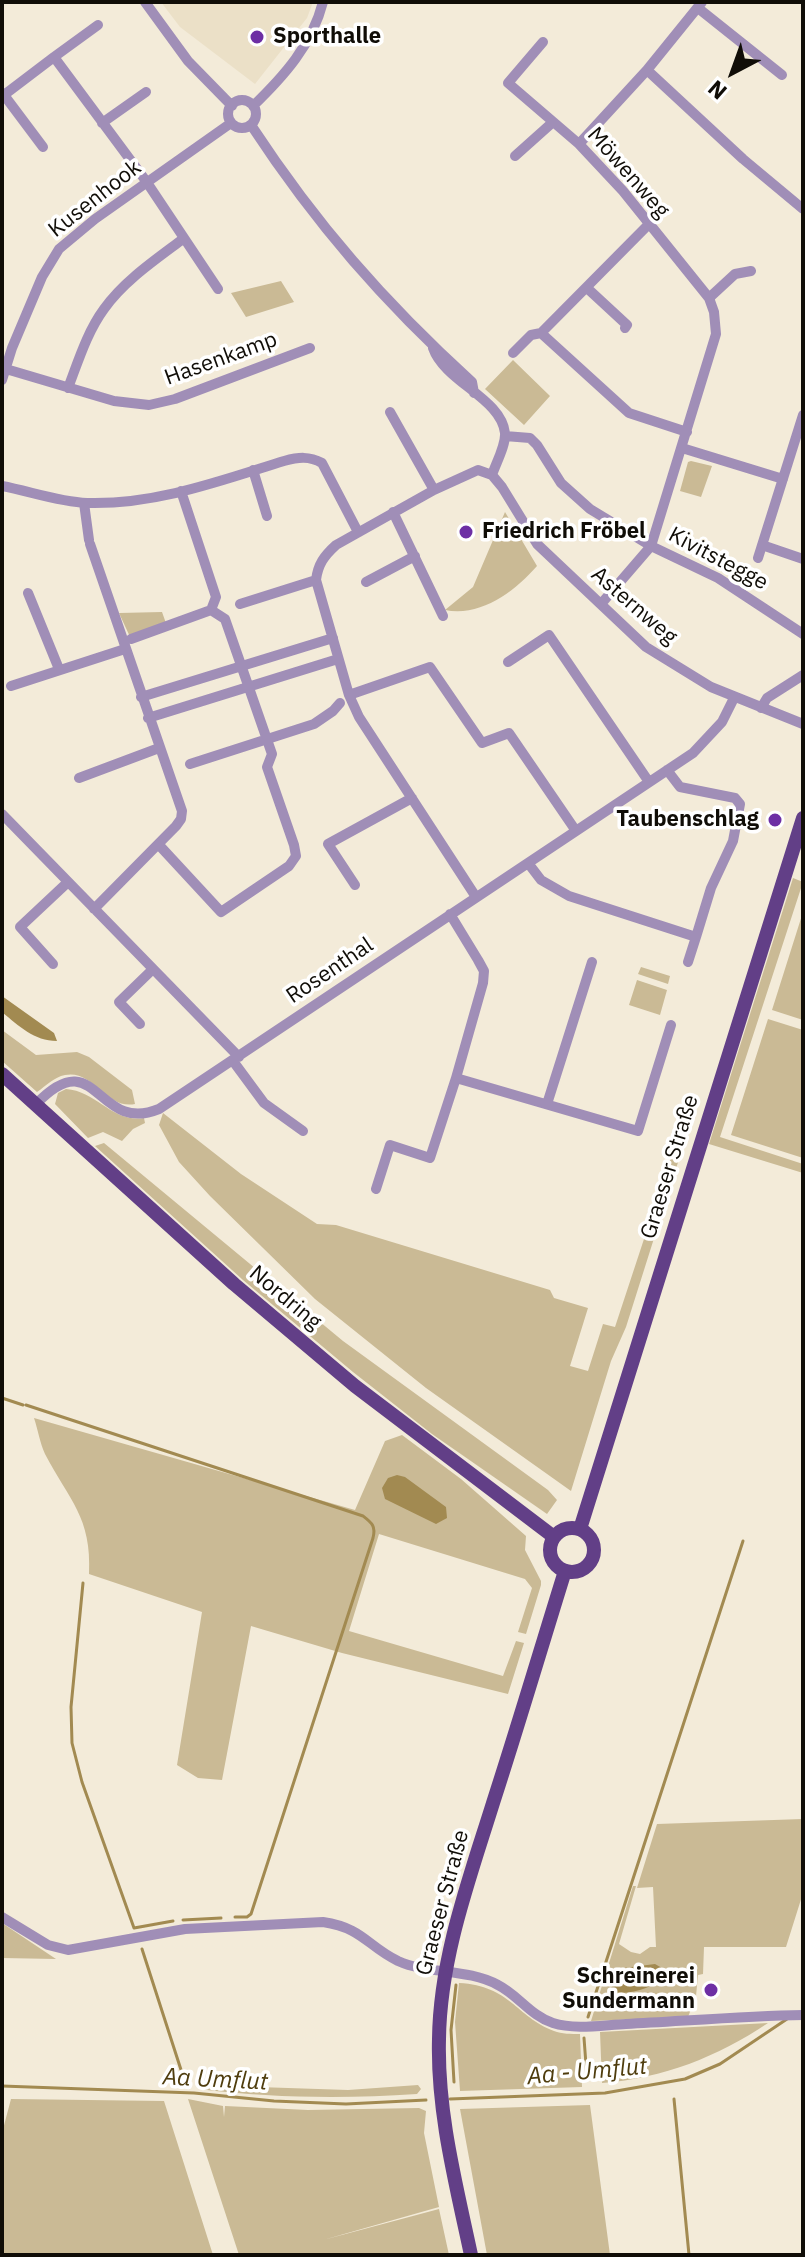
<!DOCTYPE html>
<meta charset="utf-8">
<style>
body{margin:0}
#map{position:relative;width:805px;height:2257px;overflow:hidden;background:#f3ebd9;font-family:"IBM Plex Sans",sans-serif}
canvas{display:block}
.frame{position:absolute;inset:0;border:4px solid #100d07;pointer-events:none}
.north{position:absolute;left:693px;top:32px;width:80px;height:80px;-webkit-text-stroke:6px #fff;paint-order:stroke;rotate:221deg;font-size:22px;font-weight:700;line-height:32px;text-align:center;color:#100d07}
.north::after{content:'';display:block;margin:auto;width:28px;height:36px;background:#100d07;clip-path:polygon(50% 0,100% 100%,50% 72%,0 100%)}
</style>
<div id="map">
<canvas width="805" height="2257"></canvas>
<div class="frame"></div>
<div class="north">N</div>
</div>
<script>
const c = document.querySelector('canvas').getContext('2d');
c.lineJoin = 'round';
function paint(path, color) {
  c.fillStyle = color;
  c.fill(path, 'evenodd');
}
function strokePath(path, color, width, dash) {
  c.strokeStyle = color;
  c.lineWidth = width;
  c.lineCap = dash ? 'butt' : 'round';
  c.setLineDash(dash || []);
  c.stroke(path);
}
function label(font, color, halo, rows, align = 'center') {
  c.font = font + ' "IBM Plex Sans",sans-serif';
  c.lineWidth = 7;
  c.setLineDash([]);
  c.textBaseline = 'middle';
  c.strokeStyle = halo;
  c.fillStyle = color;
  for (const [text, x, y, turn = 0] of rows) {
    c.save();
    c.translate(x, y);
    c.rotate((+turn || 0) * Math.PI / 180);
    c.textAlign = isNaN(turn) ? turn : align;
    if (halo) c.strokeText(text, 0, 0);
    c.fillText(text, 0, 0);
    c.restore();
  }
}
paint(new Path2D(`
 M161 2H313L307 18 255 84 180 27Z`), '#ebe0c7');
paint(new Path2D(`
 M281 281 294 302 246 317 231 293Z
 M513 360 550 396 524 425 485 389Z
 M691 461 712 466 701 497 680 491 688 462Z
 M505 512 537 566C514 592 481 617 445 610L473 587Z
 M162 612 167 626 131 639 119 613Z
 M793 878 803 882 720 1137 803 1164V1173L709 1144Z
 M803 912V1020L772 1010Z
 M641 967 670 976 668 984 638 974Z
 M637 980 667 990 660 1015 629 1005Z
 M768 1019 803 1030V1158L731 1135Z
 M2 1030 36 1055 77 1052 89 1057 132 1090 135 1104C107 1110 93 1069 65 1075 54 1077 46 1086 37 1092L2 1061Z
 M66 1089C97 1091 112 1123 144 1118L145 1123 133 1129 122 1141 103 1132 88 1138 55 1104 58 1093Z
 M163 1113 241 1174 317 1224 336 1225 550 1290 554 1298 588 1308 570 1366 588 1371 603 1324 615 1327 672 1154 680 1156 626 1327 611 1361 571 1491 426 1388 315 1299 210 1196 179 1162 159 1125Z
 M104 1143 343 1341 548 1490 557 1500 547 1514 432 1434 353 1372 243 1280 95 1146Z
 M34 1418 355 1510 385 1441 402 1435 461 1479 526 1536 525 1550 541 1581V1585L526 1634 518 1632 532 1588 525 1579 379 1534 349 1631 503 1676 516 1641 524 1643 508 1694 342 1653 251 1626 222 1780 198 1778 177 1765 202 1612 89 1574C92 1517 69 1500 45 1454 40 1443 38 1430 34 1418Z
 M803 1819V1893L786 1947H704L703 1974 698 1975 696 1996 688 2017 591 2021 633 1886H636L619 1944 631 1952 640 1954 650 1947H656L653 1887 637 1888 657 1824Z
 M2 1923 56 1959 2 1958Z
 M459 1983C511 1986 515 2016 554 2031 562 2034 571 2034 580 2034L582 2087 460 2091 455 2022Z
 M768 2023C717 2057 664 2078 602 2083L600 2032Z
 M198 2085 348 2090 418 2085 421 2089 417 2094C343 2099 272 2098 199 2089Z
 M11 2099 164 2101 213 2255H2V2133Z
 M188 2099 223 2106 224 2117 225 2106 308 2110 419 2108 426 2111 424 2133 439 2207 323 2240 439 2209 449 2255H239Z
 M590 2105 610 2255H487L460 2109Z`), '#caba95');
paint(new Path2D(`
 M2 996 54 1033 57 1041C34 1041 19 1026 2 1012Z
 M397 1475 405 1477 446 1507 447 1518 436 1524 385 1499 382 1488 388 1478Z
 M655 1964 662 1968 665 1974C654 1989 630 1995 612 1992L611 1988 624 1968Z`), '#a28a51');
strokePath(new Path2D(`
 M2 1398 23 1405
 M26 1405 363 1516C372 1523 376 1526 373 1538L251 1914 247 1917H235
 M83 1583 71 1707 72 1743 82 1782 134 1928 173 1921
 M183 1920 221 1918
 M142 1949 183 2076
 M588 2017 743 1541
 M584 2038 587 2078
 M454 2082 451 2030 456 1985
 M2 2086 194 2093 274 2101 346 2104 426 2100
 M450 2099 605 2093 685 2079 720 2064 787 2019
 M674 2099 689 2255`), '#a28a51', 3);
strokePath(new Path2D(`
 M145 2 188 61 232 106
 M698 8 782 75
 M543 42 508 83 579 144 623 191 709 298 714 312 716 334 651 546 601 604
 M54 57 98 25
 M647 70 743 159 803 209
 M2 93 4 95 54 57 146 181 218 289
 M4 95 43 147
 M228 114a14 14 0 1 1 28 0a14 14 0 1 1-28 0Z
 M253 106C284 76 312 45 323 2
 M102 123 146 92
 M251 125C316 224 384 302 472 382L474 393
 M579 144 647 70 702 2
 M515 156 553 122
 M587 288 627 325 625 328
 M709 298 735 274 751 271
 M541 333 629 413 687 432
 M433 348C445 382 501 398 505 433 506 445 496 463 492 475
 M513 353 531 335 541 333 649 224
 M6 369 114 401 149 405 175 399 310 348
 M2 380 12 348 42 277 59 249 95 219 231 123
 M68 388C78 362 87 332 104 309 124 281 155 260 183 239
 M390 412 434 490
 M505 436 530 438 537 445 561 483 590 509 651 546 718 578 803 634
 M682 448 783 479
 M253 470 267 516
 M2 486C29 491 59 502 87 503 155 505 220 481 284 461 299 457 309 456 322 463L358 532
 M181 491 216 597 211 610
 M84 503 89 540
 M393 512 443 616
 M90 544 182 811 181 819 176 826 94 909
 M762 545 803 559
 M758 558 803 415
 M366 582 415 556
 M28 593 59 669
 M240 604 316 580
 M131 639 211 610
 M508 662 549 635 649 782
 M11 686 125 649
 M349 695 430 667 482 743 509 733 576 831
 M141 697 333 638
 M761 708 767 698 803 675
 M148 718 338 659
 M190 764 314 724 333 711 340 703
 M79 778 159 748
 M2 814 239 1057
 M159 845 221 912 289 866 296 856 294 845 267 767 272 754 225 619 211 610
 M528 863 541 880 569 896 696 937 711 888 733 841 740 804 735 798 680 787 667 770
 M355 885 328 844 412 798
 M476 897 359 717 349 695 316 580C318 564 324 556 336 545L434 490 478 470 492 475 502 487 537 544 646 647 711 687 803 724
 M450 914 478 960 484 971 483 983 456 1078 638 1131 671 1025
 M688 962 696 937
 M53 964 20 927 68 882
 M140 1024 119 1002 153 969
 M233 1061 264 1103 303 1131
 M36 1104C98 1040 95 1135 159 1109L693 753 722 722 734 698
 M547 1104 592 962
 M376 1189 390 1145 430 1158 456 1078
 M2 1917 48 1945 68 1950 185 1929 323 1922C363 1928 367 1946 398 1961 429 1975 467 1968 498 1985 518 1995 531 2016 553 2023 575 2030 603 2025 626 2024 685 2021 744 2016 803 2015`), '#a08eb7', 10);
strokePath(new Path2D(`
 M2 1074 234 1284 355 1386 554 1537
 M550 1550a22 22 0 1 1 44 0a22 22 0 1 1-44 0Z
 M580 1529 803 818
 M471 2255C456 2184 437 2112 439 2039 440 1958 469 1880 493 1803 518 1726 541 1648 565 1571`), '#623f87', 14);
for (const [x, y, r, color] of [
 [257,37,8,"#6d2fa4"],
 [466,532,8,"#6d2fa4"],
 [775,820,8,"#6d2fa4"],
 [711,1990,8,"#6d2fa4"]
]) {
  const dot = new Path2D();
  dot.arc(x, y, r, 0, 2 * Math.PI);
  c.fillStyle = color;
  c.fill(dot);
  strokePath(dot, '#fff', 3);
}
label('bold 22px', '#100d07', '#fff', [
 ["Sporthalle",273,37],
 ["Friedrich Fröbel",482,532],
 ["Taubenschlag",759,820,"right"],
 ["Schreinerei",695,1977,"right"],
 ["Sundermann",695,2002,"right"]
], 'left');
label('22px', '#100d07', '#fff', [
 ["Möwenweg",628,173,49],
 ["Kusenhook",95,199,-38],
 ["Hasenkamp",221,359,-20],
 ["Kivitstegge",718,559,28],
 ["Asternweg",634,606,41],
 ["Rosenthal",330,971,-34],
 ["Graeser Straße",670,1167,-73],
 ["Nordring",285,1298,40],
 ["Graeser Straße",443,1903,-75]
]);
label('italic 24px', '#4f3d0e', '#fff', [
 ["Aa - Umflut",587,2072,-5],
 ["Aa Umflut",215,2080,3]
]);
</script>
